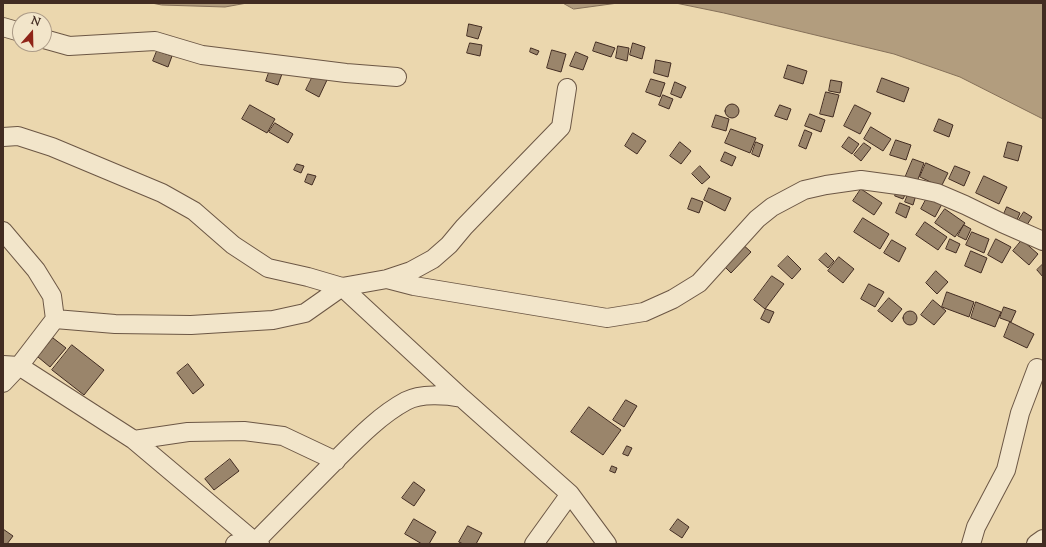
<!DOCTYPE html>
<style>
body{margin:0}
#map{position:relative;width:1046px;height:547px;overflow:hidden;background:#ebd7ae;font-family:"Sorts Mill Goudy",serif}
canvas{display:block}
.frame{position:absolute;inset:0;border:4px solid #422c22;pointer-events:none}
.north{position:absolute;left:12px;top:12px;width:40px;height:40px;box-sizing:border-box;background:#f2e5ca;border:1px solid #ac9b87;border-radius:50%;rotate:20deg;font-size:11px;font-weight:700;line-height:16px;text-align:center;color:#422c22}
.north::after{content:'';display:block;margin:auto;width:14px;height:18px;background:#8f2418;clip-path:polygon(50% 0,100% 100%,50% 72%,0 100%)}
</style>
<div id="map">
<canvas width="1046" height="547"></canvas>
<div class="frame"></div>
<div class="north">N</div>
</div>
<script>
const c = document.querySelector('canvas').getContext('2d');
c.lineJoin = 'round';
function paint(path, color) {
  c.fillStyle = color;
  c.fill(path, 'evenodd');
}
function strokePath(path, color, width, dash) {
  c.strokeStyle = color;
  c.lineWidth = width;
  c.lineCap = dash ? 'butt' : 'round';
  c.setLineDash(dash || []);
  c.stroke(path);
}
const water = new Path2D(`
 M152 3H247L225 7 162 5Z
 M563 3H618L574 9Z
 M676 3H1043V119L960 77 894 54 724 13Z`);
paint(water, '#b29d7e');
strokePath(water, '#857059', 1);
const building = new Path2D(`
 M469 24 482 27 478 39 467 36Z
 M596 42 615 48 611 57 593 51Z
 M470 43 482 45 480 56 467 53Z
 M633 43 645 47 642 59 630 55Z
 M618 46 629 48 627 61 616 58Z
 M531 48 539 51 537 55 530 52Z
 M552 50 566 54 561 72 547 68Z
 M157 51 172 56 168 67 153 61Z
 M576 52 588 57 583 70 570 66Z
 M656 60 671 63 668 77 654 73Z
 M788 65 807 71 803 84 784 78Z
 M271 67 283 71 278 85 266 81Z
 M314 74 327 80 319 97 306 90Z
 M882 78 909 88 904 102 877 92Z
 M651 79 665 83 660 97 646 92Z
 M831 80 842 82 840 93 829 91Z
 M675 82 686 87 681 98 671 94Z
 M826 92 839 95 833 117 820 114Z
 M663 95 673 99 669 109 659 105Z
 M725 111a7 7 0 1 1 14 0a7 7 0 1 1-14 0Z
 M250 105 275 119 267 133 242 119Z
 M780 105 791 109 787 120 775 116Z
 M855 105 871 113 860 134 844 126Z
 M810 114 825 120 821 132 805 126Z
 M716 115 729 119 726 131 712 127Z
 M939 119 953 125 949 137 934 131Z
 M275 123 293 134 288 143 269 132Z
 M871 127 891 139 883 151 864 139Z
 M731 129 756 138 750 153 725 143Z
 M805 130 812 133 806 149 799 146Z
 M633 133 646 141 637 154 625 146Z
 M849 137 859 144 852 154 842 147Z
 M896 140 911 145 906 160 890 155Z
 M680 142 691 151 681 164 670 156Z
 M756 142 763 145 759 157 752 154Z
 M1008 142 1022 146 1018 161 1004 157Z
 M864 143 871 148 861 161 854 155Z
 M725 152 736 157 732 166 721 161Z
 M913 159 924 163 917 182 905 178Z
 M926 163 948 173 941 187 920 177Z
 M297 164 304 166 301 173 294 170Z
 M700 166 710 177 702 184 692 174Z
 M955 166 970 172 964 186 949 179Z
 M308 174 316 176 312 185 305 182Z
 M984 176 1007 187 999 204 976 193Z
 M709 188 731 198 725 211 704 200Z
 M898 188 907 191 903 199 895 196Z
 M861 189 882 203 874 215 853 201Z
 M909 192 916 195 913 205 905 202Z
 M928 196 942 204 935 217 921 209Z
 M692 198 703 202 699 213 688 209Z
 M900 203 910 207 906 218 896 213Z
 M1007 207 1020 213 1014 227 1001 221Z
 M945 209 965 223 955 237 935 223Z
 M1024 212 1032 217 1025 228 1017 223Z
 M863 218 889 234 880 249 854 232Z
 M925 222 947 237 938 250 916 235Z
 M964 225 971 229 966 240 958 236Z
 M972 232 989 239 984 253 966 245Z
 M950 239 960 244 956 253 946 249Z
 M996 239 1011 247 1002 263 988 255Z
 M892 240 906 248 899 262 884 253Z
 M1022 240 1038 254 1029 265 1013 251Z
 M740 242 751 252 731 273 720 262Z
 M971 251 987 258 981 273 965 266Z
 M826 253 834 261 828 268 819 260Z
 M788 256 801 269 792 279 778 266Z
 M839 257 854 269 843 283 828 271Z
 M1043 264V277L1037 270Z
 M936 271 948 282 937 294 926 283Z
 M772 276 784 284 765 309 754 300Z
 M869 284 884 292 875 307 861 299Z
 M947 292 974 302 969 317 942 307Z
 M889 298 902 309 892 322 878 311Z
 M933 300 946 311 934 325 921 315Z
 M976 302 1001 312 995 327 971 318Z
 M1004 307 1016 311 1011 322 1000 318Z
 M766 309 774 312 769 323 761 319Z
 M903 318a7 7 0 1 1 14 0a7 7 0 1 1-14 0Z
 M1010 322 1034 334 1027 348 1004 337Z
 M53 338 66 348 50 367 38 357Z
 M72 345 104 370 84 395 52 370Z
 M188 364 204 385 193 394 177 373Z
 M626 400 637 406 624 427 613 420Z
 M589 407 621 430 603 455 571 432Z
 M627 446 632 448 628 456 623 454Z
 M230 459 239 471 214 490 205 479Z
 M612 466 617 468 615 473 610 471Z
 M414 482 425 490 414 506 402 498Z
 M414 519 436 532 429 544H422L405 534Z
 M678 519 689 527 682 538 670 530Z
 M468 526 482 533 476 544H463L459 542Z
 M3 529 13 536 7 544H3Z`);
paint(building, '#9a856b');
strokePath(building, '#422c22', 1);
const minor = new Path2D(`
 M3 27 20 32
 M44 39 69 46 155 41 202 55 346 73 397 77
 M3 137 18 136 52 147 162 193 194 211 233 245 268 268 308 277 342 287 387 279 411 271 433 259 449 245 464 227 561 127 567 88
 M3 231 36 270 52 296 55 319 19 366 3 383
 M387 279 414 286 607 318 644 312 673 299 699 283 757 219 772 207 804 190 826 185 861 180 905 186 937 193 965 205 1002 223 1043 241
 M55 319 115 324 191 325 273 320 305 313 342 287 462 398
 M3 365 19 366 134 440 255 542 260 544
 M134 440 188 432 244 431 283 436 336 461
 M235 544 255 542C281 516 306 490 332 464 353 443 378 416 406 401 421 393 446 395 462 398L570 494 607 544
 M534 544 570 494
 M971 544 976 527 1006 470 1020 413 1037 368
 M1036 544 1043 539`);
strokePath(minor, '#6c5745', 20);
strokePath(minor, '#f2e5ca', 18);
</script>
